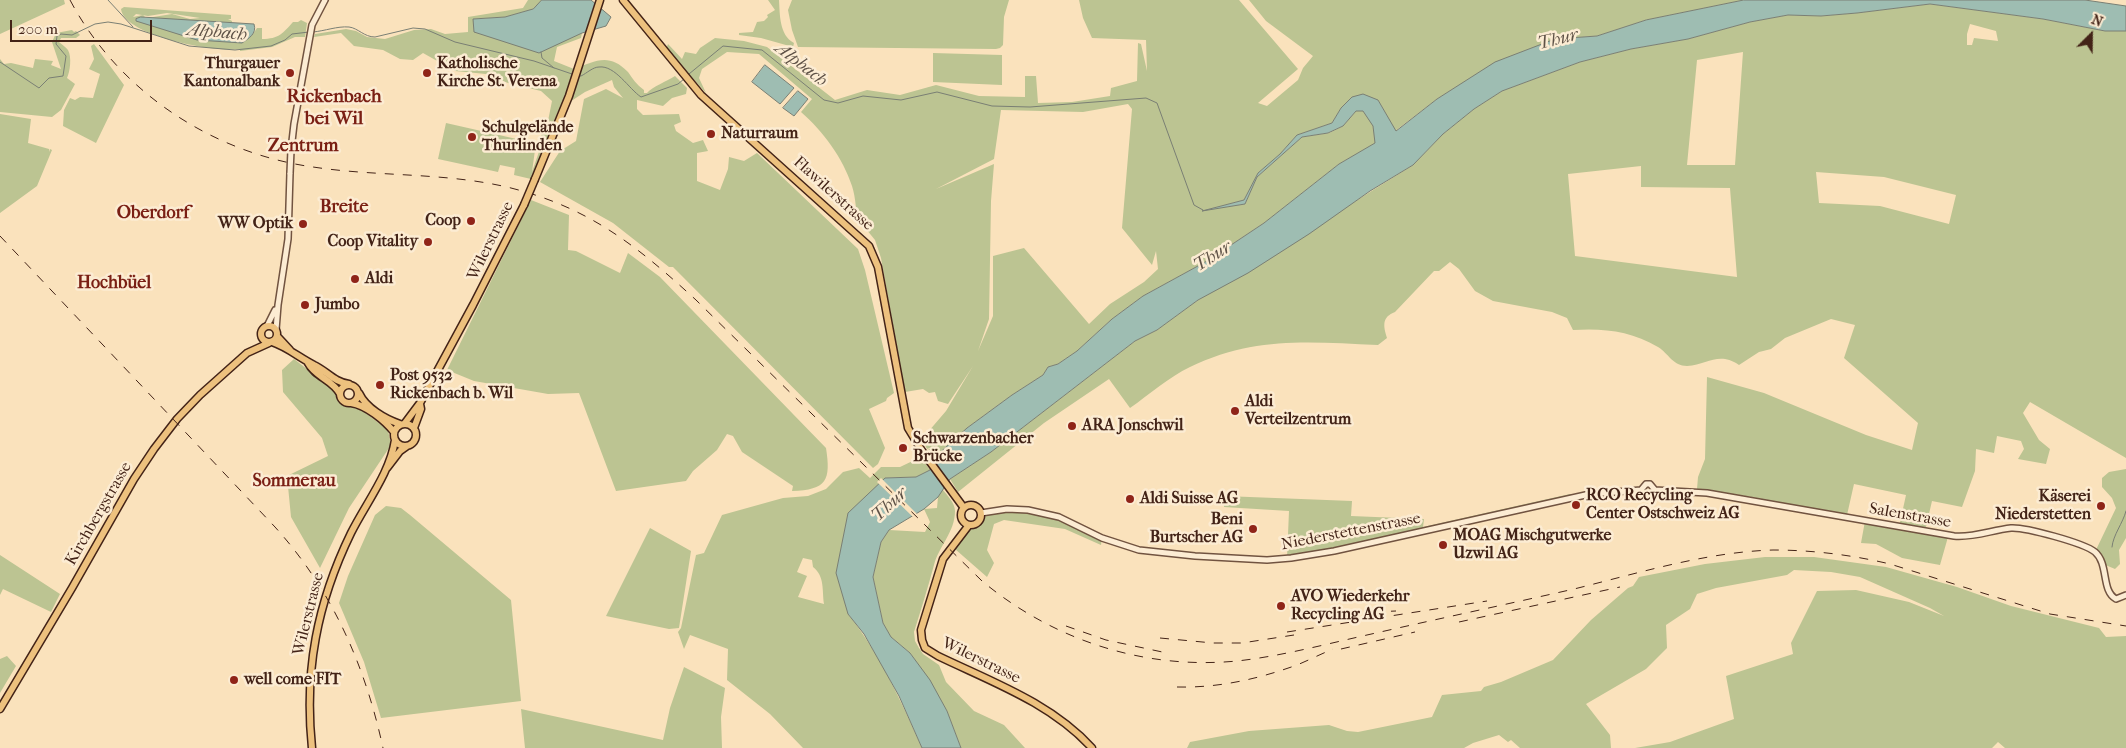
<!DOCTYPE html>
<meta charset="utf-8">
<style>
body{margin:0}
#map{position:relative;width:2126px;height:748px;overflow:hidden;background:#fae2bc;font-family:"IM FELL French Canon",serif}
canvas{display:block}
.north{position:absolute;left:2066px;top:10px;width:50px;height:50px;-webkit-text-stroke:4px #fcecd3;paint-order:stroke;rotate:23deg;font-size:14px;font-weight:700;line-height:20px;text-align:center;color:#432317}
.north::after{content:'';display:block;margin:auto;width:18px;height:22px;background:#432317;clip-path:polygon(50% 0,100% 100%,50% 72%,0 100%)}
.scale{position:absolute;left:10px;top:20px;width:142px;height:22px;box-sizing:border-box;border:2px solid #432317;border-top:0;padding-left:6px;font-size:15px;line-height:18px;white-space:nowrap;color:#432317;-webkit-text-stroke:4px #fcecd3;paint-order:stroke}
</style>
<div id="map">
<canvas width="2126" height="748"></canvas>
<div class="north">N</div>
<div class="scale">200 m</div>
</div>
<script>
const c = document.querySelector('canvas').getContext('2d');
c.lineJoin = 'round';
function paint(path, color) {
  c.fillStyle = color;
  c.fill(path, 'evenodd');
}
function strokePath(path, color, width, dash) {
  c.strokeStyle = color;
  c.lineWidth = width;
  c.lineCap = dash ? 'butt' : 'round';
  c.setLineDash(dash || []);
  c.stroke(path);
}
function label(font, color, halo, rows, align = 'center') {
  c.font = font + ' "IM FELL French Canon",serif';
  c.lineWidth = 5;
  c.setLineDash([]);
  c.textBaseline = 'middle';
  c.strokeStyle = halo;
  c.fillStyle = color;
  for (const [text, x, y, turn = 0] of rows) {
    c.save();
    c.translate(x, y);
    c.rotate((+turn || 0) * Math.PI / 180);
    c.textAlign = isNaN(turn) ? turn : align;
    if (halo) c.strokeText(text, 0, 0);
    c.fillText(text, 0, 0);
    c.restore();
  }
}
paint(new Path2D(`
 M0 0H64L65 4 0 34Z
 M528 0H542L534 9 505 17 473 19 564 40 582 33 581 38 557 47 554 61 574 69C595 61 609 52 628 72 633 79 636 84 644 90V93H647C652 87 667 81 675 76L687 88 686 94 672 98 663 106 637 100V109L643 115 679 114 681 122 674 125 676 131 693 143 703 140 708 151 697 153V181L720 190 728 169 729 157 744 161 757 153 858 249 865 270 894 393 887 398 886 401 869 409 885 448 878 464 873 468 673 267H669L613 223 540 182 560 151 576 141 584 99 606 89 623 98 614 87 612 80 585 92 559 109 531 179 514 175 515 168 500 165 498 172 438 159 446 123 521 140 520 147 535 150 532 172 543 140 539 129 548 121 552 101 541 91 508 83 486 74 455 71 423 53 413 60 400 59 383 50 354 46 341 33 314 37 315 34 346 29 356 31 367 37 385 39 414 30 431 29 445 34 468 32V17L523 8Z
 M768 0H779C780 14 779 35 794 43L793 47 761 38 739 35V33L753 32 757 22 764 21 768 17 767 15 775 10Z
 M792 0H1009L1004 17 1003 45 1000 48 996 49 798 47 792 30 788 10Z
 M1079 0H1239L1298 69 1258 103 1267 106 1298 80 1303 68 1313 56 1266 21 1249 0H1744L1646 20 1597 36 1555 39 1495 63 1437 99 1395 131 1378 100 1341 108 1332 123 1297 135 1280 154 1258 173 1244 200 1210 209 1245 204 1257 177 1302 137 1329 133 1343 126 1356 111H1363L1373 124 1376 143 1339 164 1264 223 1207 261 1143 296 1112 319 1077 351 1058 364 1048 367 1043 375 1012 395 967 428 934 458 928 450 932 447 927 449 922 439 946 411 973 366 948 404 938 401 935 392 929 393 923 389 905 392 881 258 875 240 862 224 858 225C856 213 856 198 852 186 843 158 823 131 801 112L812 99 759 54 727 52 702 69 699 78 706 93 666 49 668 44 682 59 685 52 696 54 700 48 715 38 744 41 767 47 835 100 867 90 900 95 936 85 979 96 1025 97V76H1036L1038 103 1072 102 1110 96 1111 88 1137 81 1138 43 1141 44 1147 71 1146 40 1092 38 1083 18ZM1128 104 1132 109 1122 228 1152 265 1156 251 1158 269 1144 282 1110 304 1089 324 1024 248 993 256V316L978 351 989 319 991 201 994 164 936 189 994 159 1001 110 1083 112Z
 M1930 4 2043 19 2105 31H2126V458L2030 402 2023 413 2039 440 2050 449 2046 464 2018 459 2024 449 2021 441 1997 436 1994 453 1976 449 1975 471 1962 507 1932 501 1925 531 1948 537 1940 565 1902 558 1876 544 1861 543 1865 521 1899 527 1906 495 1854 484 1847 515 1746 496 1697 489 1698 477 1705 459 1707 377 1764 393 1866 435 1912 450 1918 423 1844 358 1855 325 1831 319 1785 338 1771 349 1759 352 1739 365C1718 351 1708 365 1687 366 1673 366 1669 354 1658 347 1631 331 1604 328 1573 330L1567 318 1552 312 1493 301 1475 291 1459 269 1450 262 1439 271H1434L1395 312C1382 317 1383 325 1387 338L1378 345C1309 342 1254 336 1190 367 1169 377 1150 394 1130 408L1109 379 1044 423 958 492 950 479 991 452 1135 341 1157 330 1198 300 1413 165 1443 134 1474 109 1502 91 1580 62 1631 49 1688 39 1750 22 1788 15 1821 16 1857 13ZM1970 24 1996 31 1998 41 1974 38 1972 45H1967V34ZM1743 52 1735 165H1687L1697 60ZM1641 166V187L1730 188 1737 277 1575 256 1568 174ZM1816 172 1884 177 1956 195 1949 224 1880 206 1819 203Z
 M124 7 231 15V19H228L232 21V23L147 18 172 14 190 19 200 18 167 13 148 16 136 14 133 17 143 15 145 17H141L242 43 253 34 257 28H262V39C279 39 283 33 293 22H298L301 20 307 23 305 37H295L272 47 240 51V49C217 53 124 36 121 9Z
 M72 30 74 32 76 31 80 35 76 38H61L59 42C62 45 66 47 68 50 72 57 70 72 67 78L75 84 61 110 52 117 0 112V59L4 64 11 63 33 68 35 59 53 61 51 65 61 69 52 42 56 33Z
 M94 44 124 85 96 143 63 126 64 110 70 98 75 100 80 97 93 98 100 74 89 69 94 59 91 46Z
 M933 53 1002 55V85L933 82Z
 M0 114 31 119 28 143 49 149V152L50 149 52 150 37 186 0 213Z
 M531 200 569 215 568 250 576 251 620 273 628 253 660 277 826 448C831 480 827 490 792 491L793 486 742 452 733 436 727 434 717 450 693 471 686 481 616 491 579 393 548 394 474 381 447 370Z
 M294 359 334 390 343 403 359 408 388 430 391 445 349 508 320 568 291 517 287 476 328 456 322 438 283 392 282 370Z
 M921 457 930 470 916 477 885 478 848 614C880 654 901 701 922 748H803L770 714 727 680 728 649 690 635 684 649 678 632 681 628 696 555 704 553 722 515 783 498 808 496 826 489 843 472 859 468 870 478 881 467H900ZM803 558 812 560 813 567C825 576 822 591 824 604L798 597 807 576 797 572Z
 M2126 469V538L2119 550 2120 564 2115 569 2103 564 2095 552 2116 508 2112 498 2102 487V478L2109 472Z
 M942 489C947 495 955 503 955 511 955 532 939 546 934 565 928 587 921 610 914 632L915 641 919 648 923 654 939 665 946 682 974 711 1004 725 1025 748H961L947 711 910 653 891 637 883 623 873 577 881 542 889 530 925 532 930 522 924 509 937 508 938 497Z
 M1570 494H1577L1422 529 1421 531 1287 558 1289 511 1224 507V496L1352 501 1351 516 1424 519 1423 527Z
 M386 506 401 508 410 515 511 600 521 701 381 718 364 662 339 603 348 576 375 515Z
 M1007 509 1044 513 1102 538 1101 545 1065 529 1004 520 994 524 987 550 994 563 987 577 955 549 969 530 975 528 990 512Z
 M650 528 691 551 679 628 669 629 606 616Z
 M0 555 60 594 51 612 3 589 0 595Z
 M1765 557H1814L1886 567 1957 587 2011 606 2099 628 2106 637 2126 636V748H2005L1998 742 1992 748H1635L1670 742 1734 719 1726 676 1793 654 1791 643 1817 591 1856 590 1909 602 1944 616 1930 608 1860 577 1831 572 1794 570 1787 575 1716 588 1697 594 1690 609 1666 625 1667 648 1646 669 1586 704 1610 735 1611 748H1520L1511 740 1508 742 1499 735 1473 743 1464 748H1187L1190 742 1249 731 1329 725 1347 731 1358 732 1432 717 1442 695 1481 691 1484 687 1501 682 1553 660 1591 620 1628 588 1633 586 1639 577 1705 564Z
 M7 656 16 666 0 693V659Z
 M684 667 725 688 721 717 722 748H525L521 709 663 740 670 708Z`), '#bcc492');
const water = new Path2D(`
 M542 0H591L611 17 606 26 582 33 539 53 474 32 473 19 505 17 533 9Z
 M1744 0H2085L2126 6V31H2105L2043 19 1930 4 1857 13 1821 16 1788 15 1750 22 1688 39 1631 49 1580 62 1502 91 1474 109 1443 134 1413 165 1370 191 1309 234 1248 273 1198 300 1157 330 1135 341 991 452 950 479 938 497 924 509 889 530 881 542 873 577 883 623 891 637 910 653 930 680 947 711 961 748H922L899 696 864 634 848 614 836 573 848 513 885 478 916 477 930 470 934 458 967 428 1012 395 1043 375 1048 367 1058 364 1077 351 1112 319 1143 296 1207 261 1264 223 1339 164 1375 143 1373 126 1363 111H1356L1343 126 1328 133 1302 137 1257 177 1245 204 1202 211 1244 200 1258 173 1280 154 1297 135 1332 123 1341 108 1352 97 1363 94 1378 100 1396 131 1437 99 1495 62 1555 39 1597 36 1646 20Z
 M141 17 254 24C257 34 249 38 242 43L197 40 136 21V19Z
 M765 65 794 88 780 104 752 82Z
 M798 91 808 99 794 116 783 108Z`);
paint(water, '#9ebdb2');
strokePath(water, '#7a7f74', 1);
paint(new Path2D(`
 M881 478 918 515 914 518 877 482Z`), '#fae2bc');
strokePath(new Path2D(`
 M108 0 133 27
 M313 32C325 31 337 26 349 27 358 28 364 37 375 37L413 28 425 29 455 42 534 61 572 74
 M541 52 542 58 554 68
 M0 62 39 88 49 78 63 76 66 56 56 44 57 36 61 34 72 35 95 24 108 22 121 24 189 46 235 50 271 46 285 40 292 34 309 32
 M689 74 723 46 762 50 824 100 838 103 863 96 901 100 937 92 992 106 1030 107 1146 98 1157 103 1194 205 1203 210
 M579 76H581C587 73 593 67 599 67 615 65 629 89 641 97L678 84 684 79
 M2112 547C2113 535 2123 523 2126 511`), '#7a7f74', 1);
const minor = new Path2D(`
 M291 150 294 124 312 25 325 0
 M267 326 275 310
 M276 330 278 305 288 239 290 173
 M1641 490 1644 497 1648 498 1653 496 1655 490
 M1641 490 1646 484H1650L1655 490
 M1655 490 1707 493 1954 536C1973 538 1992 530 2011 528 2025 527 2084 543 2095 552 2109 564 2101 591 2116 599L2126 595
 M981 513 1007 509 1028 510 1059 517 1102 538 1139 550 1195 556 1267 560 1291 558 1334 551 1590 494 1641 490`);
const major = new Path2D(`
 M623 0 701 95 869 246 878 267 908 428 922 451 964 508
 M535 179 569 96 600 0
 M261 334a8 8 0 1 1 16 0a8 8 0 1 1-16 0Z
 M277 336 290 350
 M272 342C287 347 300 358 314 365 327 371 334 382 349 384
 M308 363C315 377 333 380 340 394
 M340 394a9 9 0 1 1 18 0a9 9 0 1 1-18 0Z
 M359 393C366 408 385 419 400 424
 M351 403C366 405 385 421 394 432
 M405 423 420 403 473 305 524 205
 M394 435a11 11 0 1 1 22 0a11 11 0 1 1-22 0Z
 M414 428 421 409 420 404
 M387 468 400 451 407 446
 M961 515a10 10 0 1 1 20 0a10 10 0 1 1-20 0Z
 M969 525 943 559 921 630 922 640 925 648 938 656C992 682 1051 703 1092 748
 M0 709 72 588 134 479 154 449 177 419 200 395 247 353 269 343
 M312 748C304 671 317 603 351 533 366 503 390 473 395 440`);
strokePath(minor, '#715340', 8);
strokePath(major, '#432317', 9);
strokePath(minor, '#fcecd3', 5);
strokePath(major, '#edc17e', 6);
strokePath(new Path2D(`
 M70 0C118 91 212 153 313 167 378 177 446 172 511 188 590 208 637 246 696 300L982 581C1053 640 1144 670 1237 661 1283 656 1330 643 1376 633 1442 618 1508 604 1574 589 1639 573 1706 552 1773 550 1813 550 1852 555 1890 564L2050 614 2126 626
 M0 236 275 527C332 590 365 665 383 748
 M1373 612 1396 611
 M1459 622 1620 587
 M1066 626 1106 640 1167 653
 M1287 632 1487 601
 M1160 638 1213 643H1242L1294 635
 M1341 649 1415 632
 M1177 687C1219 688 1258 679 1297 665 1309 660 1321 654 1333 649`), '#432317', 1, [9, 9]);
const minorBridge = new Path2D(`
 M290 173 291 150`);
const majorBridge = new Path2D(`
 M524 205 535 179`);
strokePath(minorBridge, '#715340', 8, []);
strokePath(majorBridge, '#432317', 9, []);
strokePath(minorBridge, '#fcecd3', 5);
strokePath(majorBridge, '#edc17e', 6);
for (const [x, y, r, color] of [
 [290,73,5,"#8f2418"],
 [427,73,5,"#8f2418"],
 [711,134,5,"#8f2418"],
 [472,137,5,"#8f2418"],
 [471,221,5,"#8f2418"],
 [303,224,5,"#8f2418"],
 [428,242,5,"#8f2418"],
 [355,279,5,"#8f2418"],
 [305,305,5,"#8f2418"],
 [380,385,5,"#8f2418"],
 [1235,411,5,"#8f2418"],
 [1072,426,5,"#8f2418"],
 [903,448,5,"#8f2418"],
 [1130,499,5,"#8f2418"],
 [1576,505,5,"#8f2418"],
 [2101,506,5,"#8f2418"],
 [1253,529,5,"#8f2418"],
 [1443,545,5,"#8f2418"],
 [1281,606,5,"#8f2418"],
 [234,680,5,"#8f2418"]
]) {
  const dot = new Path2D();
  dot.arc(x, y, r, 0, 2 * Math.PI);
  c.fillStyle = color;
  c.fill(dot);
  strokePath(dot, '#fcecd3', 2);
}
label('bold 16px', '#432317', '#fcecd3', [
 ["Thurgauer",280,64,"right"],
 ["Kantonalbank",280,82,"right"],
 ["Katholische",437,64],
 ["Kirche St. Verena",437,82],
 ["Schulgelände",482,128],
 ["Thurlinden",482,146],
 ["Naturraum",721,134],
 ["Coop",461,221,"right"],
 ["WW Optik",293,224,"right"],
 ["Coop Vitality",418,242,"right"],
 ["Aldi",365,279],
 ["Jumbo",315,305],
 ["Post 9532",390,376],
 ["Rickenbach b. Wil",390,394],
 ["Aldi",1245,402],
 ["Verteilzentrum",1245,420],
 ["ARA Jonschwil",1082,426],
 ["Schwarzenbacher",913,439],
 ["Brücke",913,457],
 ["RCO Recycling",1586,496],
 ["Center Ostschweiz AG",1586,514],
 ["Käserei",2091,497,"right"],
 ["Niederstetten",2091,515,"right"],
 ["Aldi Suisse AG",1140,499],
 ["Beni",1243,520,"right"],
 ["Burtscher AG",1243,538,"right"],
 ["MOAG Mischgutwerke",1453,536],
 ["Uzwil AG",1453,554],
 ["AVO Wiederkehr",1291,597],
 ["Recycling AG",1291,615],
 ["well come FIT",244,680]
], 'left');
label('16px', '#432317', '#fcecd3', [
 ["Flawilerstrasse",833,194,42],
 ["Wilerstrasse",491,241,-64],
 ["Kirchbergstrasse",99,514,-60],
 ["Salenstrasse",1910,516,10],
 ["Niederstettenstrasse",1351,532,-11],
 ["Wilerstrasse",309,614,-76],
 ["Wilerstrasse",981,661,26]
]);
label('italic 18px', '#5e5146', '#fcecd3', [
 ["Alpbach",217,33,5],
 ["Thur",1558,40,-14],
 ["Alpbach",801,65,38],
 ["Thur",1213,257,-33],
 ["Thur",890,505,-43]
]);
label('bold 18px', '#7a1f14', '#fcecd3', [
 ["Zentrum",303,147],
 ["Breite",344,208],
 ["Oberdorf",153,214],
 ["Hochbüel",114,284],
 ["Sommerau",294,482]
]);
label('bold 19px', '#7a1f14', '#fcecd3', [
 ["Rickenbach",334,97],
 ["bei Wil",334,119]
]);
</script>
